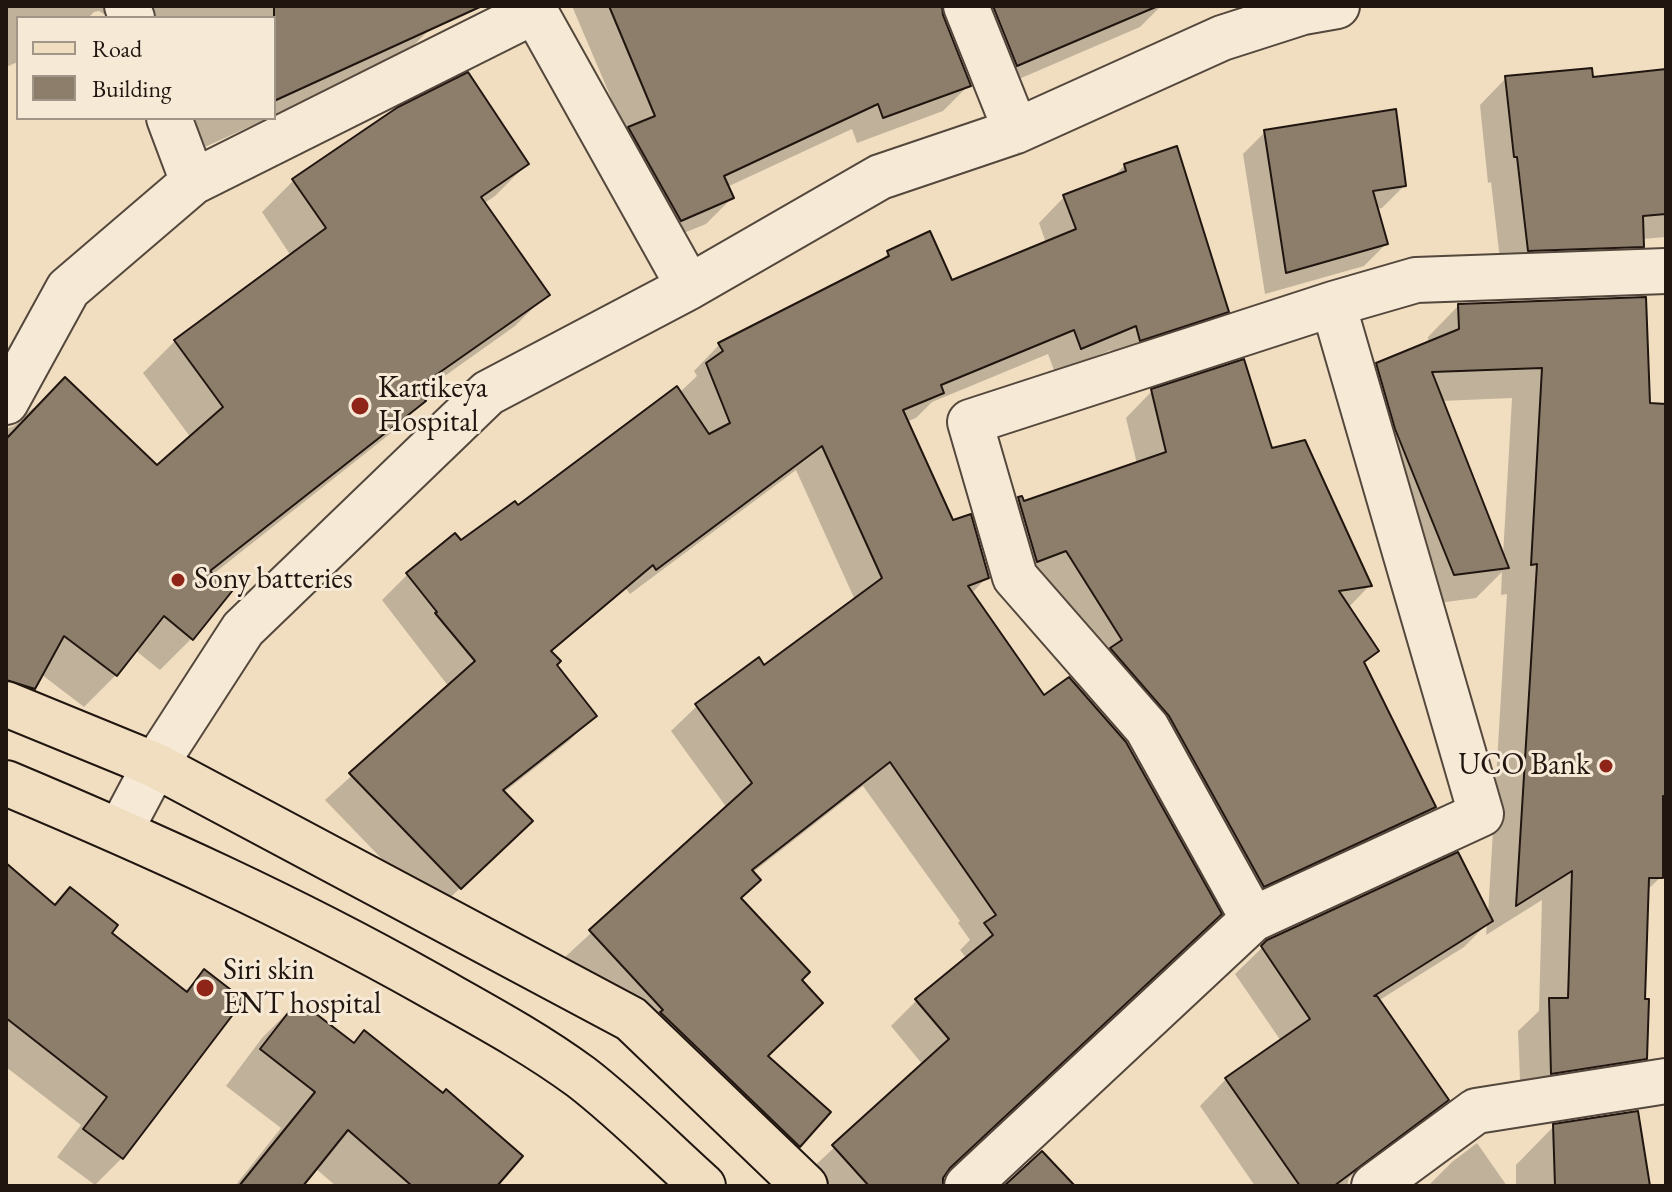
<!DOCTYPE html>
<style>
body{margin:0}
#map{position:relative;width:1672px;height:1192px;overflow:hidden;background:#f1dec1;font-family:"EB Garamond",serif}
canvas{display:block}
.frame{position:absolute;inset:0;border:8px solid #20150f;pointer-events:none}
.legend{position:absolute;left:16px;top:16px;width:260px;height:104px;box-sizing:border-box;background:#f6ead7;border:2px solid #a09587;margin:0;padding:10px 14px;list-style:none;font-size:24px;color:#20150f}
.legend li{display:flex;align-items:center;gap:16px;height:40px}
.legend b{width:40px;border:2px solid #a09587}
</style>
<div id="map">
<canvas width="1672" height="1192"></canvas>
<div class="frame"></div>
<ul class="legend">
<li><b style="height:10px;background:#f1dec1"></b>Road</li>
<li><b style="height:22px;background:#8d7e6c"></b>Building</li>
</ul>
</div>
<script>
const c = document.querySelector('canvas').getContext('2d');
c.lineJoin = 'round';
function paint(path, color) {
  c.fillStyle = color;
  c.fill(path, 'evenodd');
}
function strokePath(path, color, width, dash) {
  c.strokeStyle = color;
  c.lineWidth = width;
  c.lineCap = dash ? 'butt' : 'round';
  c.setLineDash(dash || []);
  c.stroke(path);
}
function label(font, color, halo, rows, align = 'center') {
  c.font = font + ' "EB Garamond",serif';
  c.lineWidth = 6;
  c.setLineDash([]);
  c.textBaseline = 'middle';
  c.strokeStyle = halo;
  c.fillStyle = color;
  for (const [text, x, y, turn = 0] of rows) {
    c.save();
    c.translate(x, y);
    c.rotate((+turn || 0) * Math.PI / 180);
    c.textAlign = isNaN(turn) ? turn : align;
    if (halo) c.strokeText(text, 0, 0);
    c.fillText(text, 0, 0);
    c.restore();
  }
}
paint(new Path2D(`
 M6 6H424L432 27 401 58 274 116V18H110L99 11 94 12 88 18H18V62L6 67Z
 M572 6H1161L1140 27 991 91 956 13 940 7 969 85 943 111 857 143 852 129 727 187 732 198 706 224 654 245 626 133Z
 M1666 71V237L1642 239V246L1616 272 1502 277 1491 182 1488 183 1480 105 1506 78 1591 79Z
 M171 118H269L187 155Z
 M1265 132 1404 186 1382 208 1376 209 1386 244 1364 266 1265 294 1243 154Z
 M527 164 495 196 483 204 547 294 515 326 418 395 423 401 391 433 212 575 192 638 160 670 135 650 116 675 84 707 41 674 34 688 6 715V429L14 426 33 408 157 467 191 438 143 373 175 341 291 256 262 212 294 180Z
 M1125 165 1227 311 1201 337 1114 365 1111 350 1055 373 1048 354 932 402 916 418 906 422 952 523 987 577 971 594 1044 698 941 1186H821L808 1172 923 1065 891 1026 917 1000 967 959 960 950 970 940 958 923 960 921 863 786 752 873 739 899 799 980 766 1057 799 1146 774 1171 639 1037 565 957 727 808 671 731 697 706 764 668 855 600 796 470 630 594 626 589 550 653 554 665 594 715 569 741 503 793 504 846 434 913 325 800 449 687 382 600 408 574 518 508 679 393 697 376 694 371 719 345 877 265 888 253 951 283 1046 243 1039 223 1064 197 1112 178Z
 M1459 305 1648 405 1666 406V784L1665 795 1661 799V877L1646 891 1643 1001 1645 1058 1614 1089 1521 1104 1518 1031 1539 1011 1542 900 1486 935 1487 924 1464 947 1378 1001 1447 1099 1420 1126 1349 1178 1347 1186H1255L1200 1106 1226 1079 1281 1041 1235 974 1268 942 1488 915 1507 594 1501 595 1502 572 1476 598 1423 605 1346 396 1377 365 1428 344V337ZM1512 398 1503 556 1441 401Z
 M1152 391 1270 450 1369 586 1348 608 1376 651 1363 664 1434 807 1407 833 1237 912 1095 666 992 526 1019 499 1023 504 1137 464 1126 418Z
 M6 865 53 906 70 889 109 934 184 992 204 972 122 1158 95 1185 57 1157 81 1125 6 1067Z
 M298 1002 494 1186H336L315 1168 301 1186H235L281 1128 226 1086 262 1038Z
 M1554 1126 1648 1186H1516V1165Z
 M1477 1143 1507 1186H1428L1452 1162Z`), '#0003');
const building = new Path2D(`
 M274 6H482L274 101Z
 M609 6H942L943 15 971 86 883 118 878 104 724 176 734 198 681 221 628 127 655 116Z
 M993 6H1158L1017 66Z
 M1592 68 1593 77 1666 69V214L1643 216 1644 247 1528 251 1517 157H1514L1505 76Z
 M468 72 529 164 481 197 550 295 416 389 426 401 210 571 233 590 193 640 164 616 117 676 64 636 35 689 6 680V439L65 377 157 465 223 407 174 340 326 228 292 179 398 107Z
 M1396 109 1406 186 1373 191 1388 244 1286 273 1264 130Z
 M1177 146 1229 312 1140 341 1136 326 1081 349 1074 330 941 385 944 393 903 410 953 520 971 514 989 578 968 586 1044 695 1069 677 1126 742 1222 914 950 1168 943 1178V1186H869L832 1145 949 1039 915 999 993 935 984 923 996 915 890 762 752 870 761 880 741 898 810 972 802 980 823 1003 768 1056 831 1112 800 1147 660 1012 663 1010 589 930 752 783 695 704 759 657 764 665 882 578 822 446 656 570 653 565 551 651 561 661 557 665 597 716 503 790 533 821 461 889 349 773 475 661 435 613 437 612 406 573 455 533 461 540 515 501 518 505 677 386 709 434 730 423 706 363 723 351 718 343 889 256 887 251 930 231 952 280 1076 229 1063 195 1126 171 1124 164Z
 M1646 297 1650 403 1666 404V796H1663V878H1649L1645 999H1649L1647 1059 1551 1074 1549 998H1568L1572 871 1516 906 1537 564 1531 565 1542 368 1432 372 1509 568 1454 575 1395 429 1376 363 1459 329 1458 304Z
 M1244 359 1272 448 1305 440 1372 586 1339 591 1379 651 1364 662 1436 807 1264 887 1169 716 1110 648 1122 640 1066 551 1037 562 1018 497 1022 496 1024 501 1166 452 1151 389Z
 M1458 852 1493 921 1374 996H1377L1449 1100 1334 1186H1300L1225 1078 1310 1019 1261 946 1267 940Z
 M6 863 55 905 70 887 118 925 112 933 187 992 204 969 244 1000 123 1159 83 1129 107 1097 6 1018Z
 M298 1000 354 1043 364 1030 443 1093 446 1089 523 1156 497 1186H412L348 1130 303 1186H239L315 1092 260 1049Z
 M1638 1111 1650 1186H1555L1553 1124Z
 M1042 1151 1075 1186H1004Z`);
paint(building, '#8d7e6c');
strokePath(building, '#20150f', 2);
const minor = new Path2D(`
 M127 6 132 18
 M532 6 689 287
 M966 6 1016 131
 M169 118 193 182 533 12
 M6 402 68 289 193 182
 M120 831 155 765 243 629 488 393 689 287 880 177 1016 131 1222 38 1303 12 1337 6
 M1253 919 1147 728 1015 577 970 422 1333 304 1416 280 1666 271
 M967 1186 1253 919 1481 814 1333 304
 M1374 1186 1476 1111 1666 1081`);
const major = new Path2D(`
 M6 704 155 765 631 1019 805 1186
 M6 783C149 843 291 907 426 983 479 1013 532 1041 581 1077 624 1110 663 1150 703 1186`);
strokePath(minor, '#54473c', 48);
strokePath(major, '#20150f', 48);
strokePath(minor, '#f6ead7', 44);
strokePath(major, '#f1dec1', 44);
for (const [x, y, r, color] of [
 [360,406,10,"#8f2418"],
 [178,580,8,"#8f2418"],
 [1606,766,8,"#8f2418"],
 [205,988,10,"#8f2418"]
]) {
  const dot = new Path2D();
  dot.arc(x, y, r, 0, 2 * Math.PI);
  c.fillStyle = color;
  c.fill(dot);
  strokePath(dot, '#f6ead7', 3);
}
label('30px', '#20150f', '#f6ead7', [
 ["Kartikeya",378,389],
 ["Hospital",378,423],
 ["Sony batteries",194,580],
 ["UCO Bank",1590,766,"right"],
 ["Siri skin",223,971],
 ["ENT hospital",223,1005]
], 'left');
</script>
